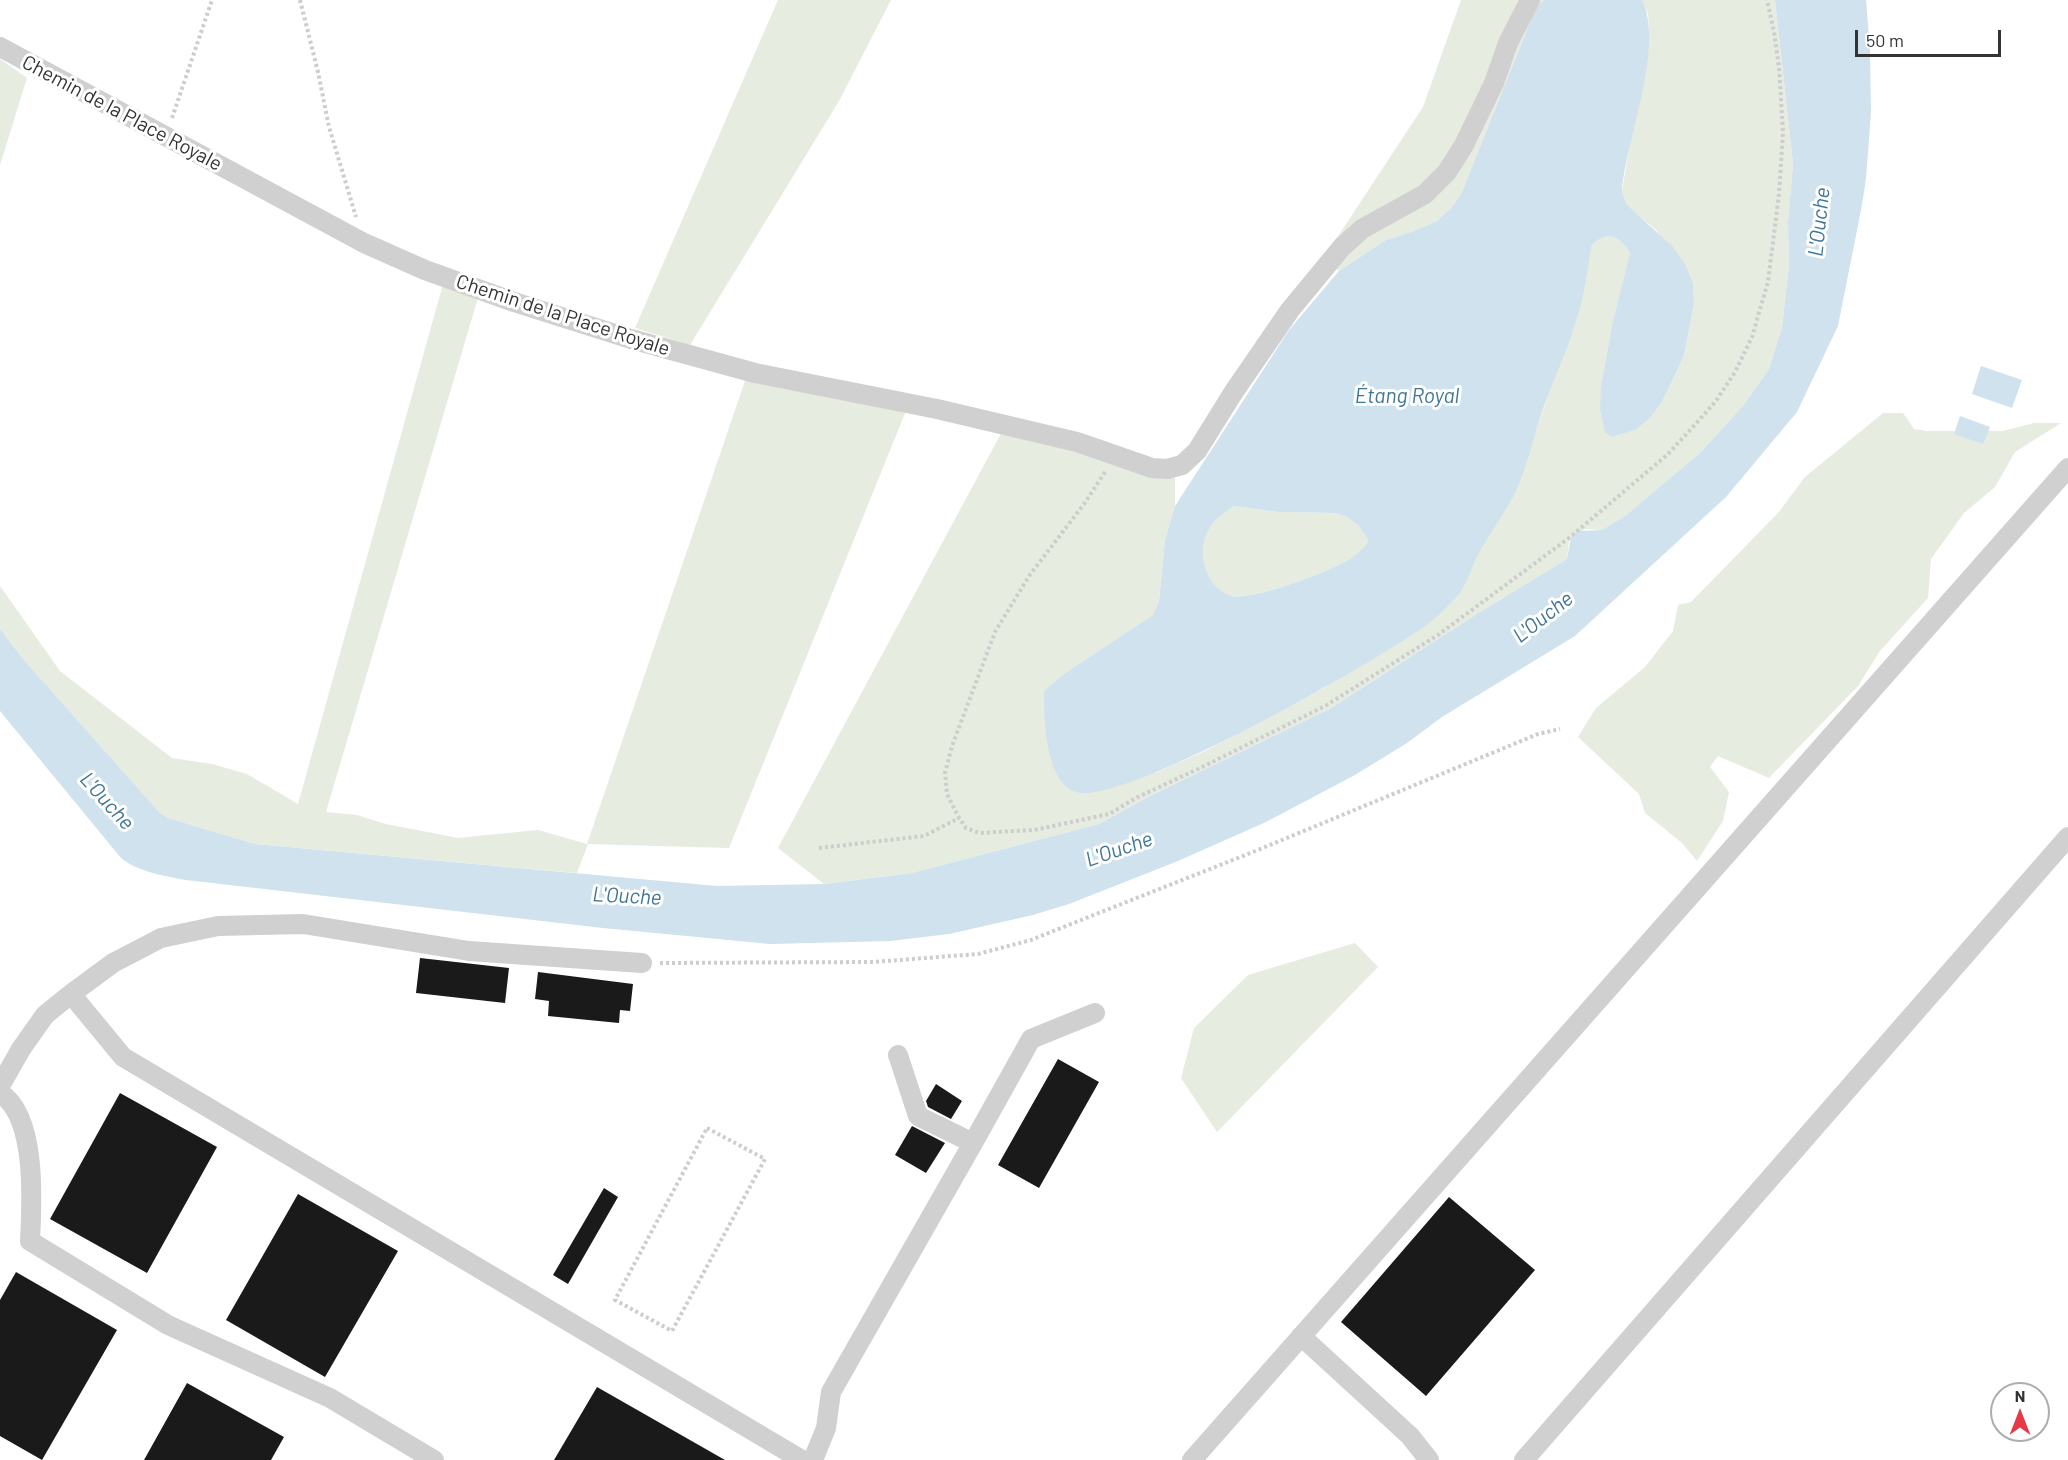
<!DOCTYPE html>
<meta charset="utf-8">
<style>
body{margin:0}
#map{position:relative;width:2068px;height:1460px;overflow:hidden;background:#fff;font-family:Barlow,sans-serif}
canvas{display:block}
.north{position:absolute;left:1990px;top:1382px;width:60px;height:60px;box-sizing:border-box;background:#fff;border:2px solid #adadad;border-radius:50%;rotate:0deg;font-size:16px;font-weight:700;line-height:24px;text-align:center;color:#333}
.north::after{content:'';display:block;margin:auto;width:21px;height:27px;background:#e63946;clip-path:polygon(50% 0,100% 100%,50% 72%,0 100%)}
.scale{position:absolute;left:1855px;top:30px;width:146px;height:27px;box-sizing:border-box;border:3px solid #333;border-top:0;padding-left:8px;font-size:18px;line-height:21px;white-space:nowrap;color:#333;-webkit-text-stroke:4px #fff;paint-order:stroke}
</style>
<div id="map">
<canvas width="2068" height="1460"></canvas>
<div class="north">N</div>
<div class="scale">50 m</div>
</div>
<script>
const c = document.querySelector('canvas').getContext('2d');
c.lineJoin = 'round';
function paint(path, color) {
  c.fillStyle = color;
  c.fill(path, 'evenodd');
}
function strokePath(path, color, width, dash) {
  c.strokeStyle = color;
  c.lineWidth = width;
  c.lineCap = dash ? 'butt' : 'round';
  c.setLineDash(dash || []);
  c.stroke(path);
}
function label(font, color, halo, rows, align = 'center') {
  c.font = font + ' Barlow,sans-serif';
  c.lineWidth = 6;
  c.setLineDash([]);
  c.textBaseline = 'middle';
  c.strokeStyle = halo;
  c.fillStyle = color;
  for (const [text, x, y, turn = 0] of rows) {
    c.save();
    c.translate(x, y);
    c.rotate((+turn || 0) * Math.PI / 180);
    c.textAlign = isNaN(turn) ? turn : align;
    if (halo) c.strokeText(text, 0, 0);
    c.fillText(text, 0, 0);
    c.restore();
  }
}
paint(new Path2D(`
 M778 0H891L839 101 690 345 635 328Z
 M1461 0H1544L1536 7 1462 192 1452 207 1437 221 1414 231 1386 240 1339 271 1323 259 1423 107Z
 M1642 0H1775L1793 164 1788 222 1789 266 1782 327 1769 369 1743 406 1700 453 1625 516 1602 530 1586 529 1574 534 1569 542 1567 559 1480 612 1331 708 1146 798 1099 824 912 873 824 884 778 848 1004 428 1175 476V506L1165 540 1159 601 1153 615 1065 673 1044 691 1155 773 1205 751 1324 688 1463 587 1476 557 1515 492 1551 387 1577 318 1592 245C1607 230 1619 235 1630 253L1612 325 1601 386 1612 437 1636 430 1650 418 1662 402 1684 356 1694 304 1693 283 1657 231 1625 204 1622 191 1649 28 1648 14Z
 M0 59 27 78 0 165Z
 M445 277 480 291 326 812 357 815 386 824 458 838 538 830 587 844 748 372 908 406 729 848 588 844 577 873 255 844 168 818 160 813 24 660 0 629V586L60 671 172 758 212 764 247 774 298 804Z
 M1883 413H1903L1914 429 1927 431H2003L2034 423H2061L2015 452 1995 487 1964 513 1931 559 1928 598 1880 651 1858 686 1769 778 1718 756 1710 767 1729 792 1723 821 1697 861 1682 843 1645 813 1639 794 1578 737 1596 708 1645 667 1673 631 1678 605 1691 602 1778 513 1805 477Z
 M1235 506 1278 512 1335 513 1347 517 1358 525 1368 540C1366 547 1359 553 1353 557 1335 570 1252 601 1231 596 1204 589 1196 548 1210 526 1215 518 1226 511 1235 506Z
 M1355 943 1378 967 1217 1132 1181 1078 1194 1028 1248 975Z`), '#e6ecdf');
paint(new Path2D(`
 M1544 0H1642C1665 46 1626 139 1622 191L1626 204 1673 247 1685 264 1693 283 1694 304 1684 356 1662 402 1650 418 1636 430 1612 437 1605 432 1600 409 1601 386 1612 325 1630 253C1619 235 1607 230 1592 245 1587 269 1585 294 1577 318 1568 349 1554 378 1543 409 1534 436 1527 467 1515 493 1504 515 1488 535 1477 557 1472 566 1469 577 1464 586 1458 597 1439 616 1429 623 1383 658 1123 807 1076 792 1045 782 1044 718 1044 691L1065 673 1153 615 1159 601 1165 540 1175 506 1289 330 1339 271 1386 240 1414 231 1437 221 1452 207 1462 192 1536 7ZM1234 506 1278 512 1335 513 1347 517 1358 525 1368 540C1366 547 1359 552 1353 557 1335 570 1252 601 1232 596 1204 589 1196 548 1210 527 1215 518 1226 512 1234 506Z
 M1775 0H1866L1870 51 1871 112 1866 179 1862 205 1838 326 1797 412 1726 497 1575 636 1442 717 1407 743 1355 775 1266 822 1178 861 1069 904 1033 915 949 934 890 941 770 944 603 928 186 880C165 876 138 872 121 858L0 711V629L24 660 160 813 168 818 255 844 717 886 824 884 912 873 1099 824 1146 798 1331 708 1480 612 1567 559 1571 537 1577 531 1602 530 1625 516 1700 453 1743 406 1769 369 1782 327 1789 266 1788 222 1793 164Z
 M1981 366 2022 380 2012 408 1972 394Z
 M1960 416 1990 427 1983 444 1954 434Z`), '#cfe2ee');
paint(new Path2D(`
 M420 958 509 968 505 1003 416 993Z
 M538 972 633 984 630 1011 620 1010 619 1023 548 1016 549 1001 535 999Z
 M1058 1059 1099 1082 1039 1188 998 1165Z
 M936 1084 962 1101 951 1119 928 1107 926 1101Z
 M120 1093 217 1147 147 1273 50 1219Z
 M912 1126 945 1143 926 1173 895 1155Z
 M604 1188 618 1197 568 1284 553 1275Z
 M298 1194 398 1251 325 1377 226 1320Z
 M1449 1197 1535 1270 1426 1396 1341 1322Z
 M16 1272 117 1330 42 1460 0 1436V1300Z
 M187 1383 284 1437 271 1460H144Z
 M597 1387 725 1460H554Z`), '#1a1a1a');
strokePath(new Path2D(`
 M300 0 318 72 329 127 356 217
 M172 118 212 0
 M1105 472 1084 504 1029 576 995 632 952 746 945 773 947 794 959 818 966 828 980 833 1034 830 1109 814 1138 797 1198 769 1325 706 1438 635 1569 538 1667 455 1692 428 1716 401 1735 372 1752 337 1768 282 1779 194 1783 132 1779 67 1774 32 1767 0
 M819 848 924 836 959 818
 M660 963 873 962 978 954 1031 940 1076 922 1253 852 1538 734 1560 729
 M707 1128 765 1159 672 1331 615 1300Z`), '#cdcdcd', 4, [3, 3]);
strokePath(new Path2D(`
 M0 47 364 243 425 270 514 302 631 339 755 373 937 409 1077 442 1152 468 1167 469 1182 465 1197 451 1233 393 1290 310 1342 247 1362 229 1425 194 1447 172 1464 145 1494 83 1508 43 1530 0
 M71 994 123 1057 802 1460
 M898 1055 918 1116 973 1143
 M0 1086 21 1049 45 1015 71 994 113 963 161 938 218 926 303 924 469 951 642 963
 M0 1093C37 1116 32 1202 30 1241L168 1325 330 1398 434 1460
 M1301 1336 1410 1436 1429 1460
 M813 1460 826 1428 831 1392 973 1143 1031 1039 1095 1013
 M1192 1460 2068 468
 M1524 1460 2068 837`), '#d0d0d0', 20);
label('20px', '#333', '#fff', [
 ["Chemin de la Place Royale",122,113,28],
 ["Chemin de la Place Royale",563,315,18]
]);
label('italic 21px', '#3f7597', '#fff', [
 ["L'Ouche",1819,222,-84],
 ["Étang Royal",1407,396],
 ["L'Ouche",1543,617,-38],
 ["L'Ouche",107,801,48],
 ["L'Ouche",1119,849,-19],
 ["L'Ouche",627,896,3]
]);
</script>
